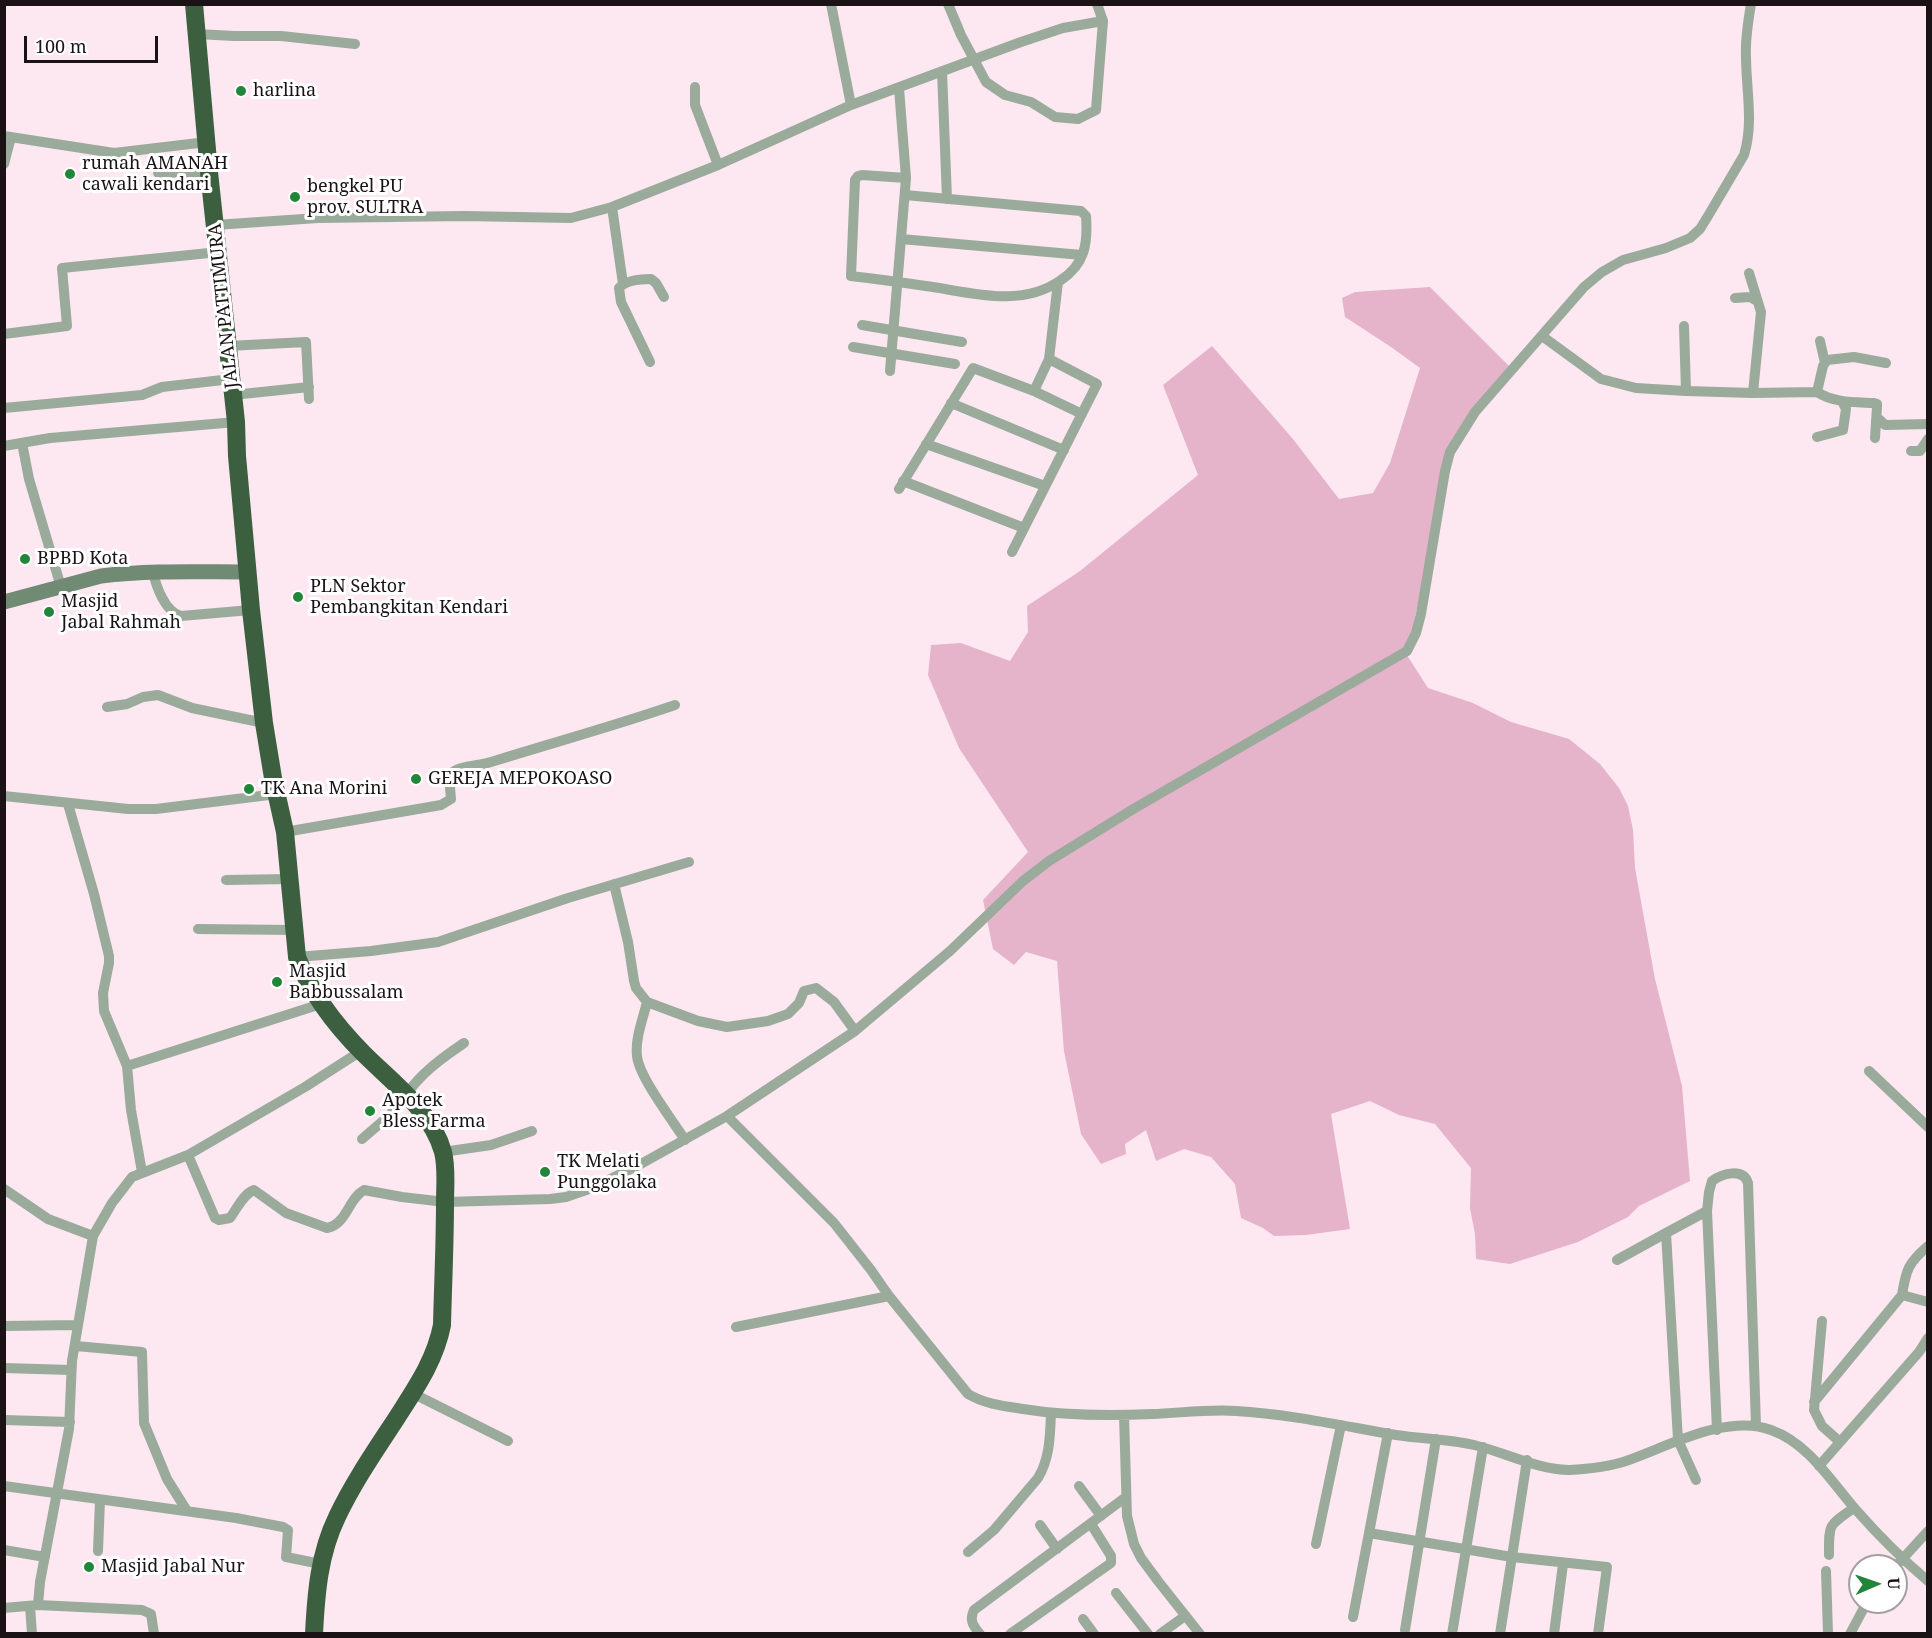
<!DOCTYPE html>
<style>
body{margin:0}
#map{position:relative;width:1932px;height:1638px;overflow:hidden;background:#fde7f1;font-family:"Noto Serif",serif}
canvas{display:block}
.frame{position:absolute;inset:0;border:6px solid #1b1216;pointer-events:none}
.north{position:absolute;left:1848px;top:1554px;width:60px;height:60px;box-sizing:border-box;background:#fff;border:2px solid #a4a0a2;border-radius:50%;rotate:88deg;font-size:16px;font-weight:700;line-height:24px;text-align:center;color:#1b1216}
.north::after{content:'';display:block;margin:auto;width:21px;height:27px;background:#22863a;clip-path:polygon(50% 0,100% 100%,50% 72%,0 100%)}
.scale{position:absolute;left:24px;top:36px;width:134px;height:27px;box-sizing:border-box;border:3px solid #1b1216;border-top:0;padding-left:8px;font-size:18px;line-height:21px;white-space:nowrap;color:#1b1216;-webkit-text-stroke:4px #fff;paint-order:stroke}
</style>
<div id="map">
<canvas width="1932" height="1638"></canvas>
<div class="frame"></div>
<div class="north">U</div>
<div class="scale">100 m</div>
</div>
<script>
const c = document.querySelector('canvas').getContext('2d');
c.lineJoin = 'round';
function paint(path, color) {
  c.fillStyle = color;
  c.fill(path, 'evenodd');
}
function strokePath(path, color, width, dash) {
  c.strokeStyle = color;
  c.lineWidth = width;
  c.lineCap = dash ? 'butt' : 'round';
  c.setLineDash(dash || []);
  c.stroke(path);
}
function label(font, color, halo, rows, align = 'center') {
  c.font = font + ' "Noto Serif",serif';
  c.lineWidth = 6;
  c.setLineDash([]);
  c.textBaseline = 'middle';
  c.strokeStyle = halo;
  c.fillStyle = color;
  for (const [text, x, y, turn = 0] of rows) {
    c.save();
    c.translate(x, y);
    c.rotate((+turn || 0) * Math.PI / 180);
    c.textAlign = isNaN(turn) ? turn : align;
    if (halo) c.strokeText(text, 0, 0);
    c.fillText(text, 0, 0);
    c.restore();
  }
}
paint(new Path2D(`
 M1430 287 1509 366 1455 435 1412 631 1403 649 1428 688 1473 703 1511 722 1569 739 1600 764 1619 788 1628 806 1633 830 1635 868 1655 979 1682 1086 1690 1181 1639 1206 1628 1217 1578 1242 1510 1264 1476 1259 1475 1234 1470 1208 1471 1168 1435 1124 1399 1115 1370 1101 1331 1114 1350 1229 1306 1235 1274 1236 1263 1228 1241 1218 1235 1184 1211 1157 1184 1149 1156 1161 1146 1130 1125 1144 1126 1154 1101 1164 1081 1134 1064 1051 1057 961 1026 952 1014 965 993 949 983 900 1028 852 959 748 928 675 931 645 961 643 1010 661 1028 632 1027 606 1080 571 1198 475 1163 385 1212 346 1293 439 1339 499 1373 493 1390 463 1420 368 1391 347 1345 317 1342 298 1355 292Z`), '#e5b4cb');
strokePath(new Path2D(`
 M831 4 851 105
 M948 4 961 35 986 82 1005 95 1031 102 1055 117 1078 119 1096 110 1103 21 1097 4
 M197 34 234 36H281L355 44
 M942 71 947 199
 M695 87V105L718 165
 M4 136 114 153 207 142
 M4 164 11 137
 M158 173 209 172
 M905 195 1081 211 1086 216C1088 244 1085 264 1061 280 1023 307 976 294 933 287 906 283 878 279 851 276L855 180 858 176 862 175 906 178
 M612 207 623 284
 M215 225 318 218 464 216 571 218 612 207 718 165 851 105 1021 42 1063 28 1103 21
 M901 239 1082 255
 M1749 273 1761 312 1753 393
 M1735 298 1750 297 1757 301
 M862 325 962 342
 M4 334 67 326 62 268 219 252
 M1542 336 1601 379 1636 388 1686 391 1684 326
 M1820 341 1825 363
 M228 346 306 342 309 399
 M853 347 955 364
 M650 362 621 302 619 288C626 280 641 279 651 279L656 283 664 297
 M890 371 906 178 899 88
 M1034 391 1082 414
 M1686 391 1753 393 1817 392C1834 403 1854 402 1874 403L1877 404V407L1875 438
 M1817 392 1823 366 1827 360 1854 357 1886 363
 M233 395 309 387
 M951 403 1064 450
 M4 408 142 395 162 387 231 379
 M1876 420H1880L1885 425 1928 424
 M1817 437 1843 430 1846 409 1842 401
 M22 443 29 479 61 587
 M926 444 1045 486
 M4 446 50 438 236 422
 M1911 451H1920L1928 439
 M903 481 1024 528
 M899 489 973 368 1034 391 1049 359
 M1012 552 1097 384 1049 359 1058 282
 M153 572C156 586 165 612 181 616L251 610
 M107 707 127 704 143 697 158 695 192 708 264 723
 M4 796 128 809H156L277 794
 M68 804 94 894 109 956V963L103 993 104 1011 127 1066 131 1110 142 1172
 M285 832 441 805 451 799 449 776C456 765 479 766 491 762 552 743 614 726 675 705
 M226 880 291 879
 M614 884 628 942 634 981 636 988 647 1002 698 1021 727 1027 768 1021 788 1014 799 1003 804 991 816 988 834 1002 855 1031
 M198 929 294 930
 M297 957 371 951 438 942 568 898 689 862
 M647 1002C643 1019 635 1038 637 1056 639 1077 673 1121 685 1140
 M127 1066 321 1004
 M1869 1071 1928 1127
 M406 1095C421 1073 442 1058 464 1043
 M727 1116 834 1223 871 1270 889 1296 968 1394C985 1404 1003 1406 1023 1409 1066 1416 1109 1416 1153 1414 1180 1413 1209 1409 1236 1411 1290 1414 1343 1426 1396 1435 1422 1439 1448 1439 1474 1445 1504 1452 1538 1470 1569 1470 1588 1469 1608 1467 1626 1461 1667 1447 1727 1413 1771 1430 1810 1444 1831 1482 1857 1511 1879 1536 1902 1559 1928 1581
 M362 1139 391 1114 403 1091
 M443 1152 491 1145 532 1131
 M188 1155 215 1218 219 1220 230 1218C237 1209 243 1194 254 1190L286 1213 327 1228C347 1224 348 1199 364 1190L402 1197 445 1202 550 1199 566 1197 592 1188 639 1165 727 1116 855 1031 950 951 1023 881 1049 861 1135 808 1407 651 1416 633 1421 614 1445 471 1450 452 1475 412 1584 287 1602 272 1623 260 1666 248 1690 238 1700 229 1708 216 1744 155C1754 123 1746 89 1746 56 1745 39 1748 22 1751 4
 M4 1189 48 1219 93 1236
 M1707 1211 1709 1192 1712 1181C1723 1173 1743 1168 1748 1183L1756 1426
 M1617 1260 1666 1233
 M1902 1295C1906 1270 1908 1263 1928 1246
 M1822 1321 1814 1410 1822 1426 1840 1442
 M4 1326 78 1325
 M736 1327 889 1296
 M76 1346 142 1352 144 1423 167 1479 187 1511
 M4 1368 71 1370
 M412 1393 508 1441
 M1814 1402 1902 1295 1928 1302
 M1124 1415 1127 1516 1134 1544 1141 1558 1158 1581 1200 1634
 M4 1420 70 1422
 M1819 1466 1919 1352 1928 1338
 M1696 1480 1678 1440 1666 1233 1707 1211 1717 1430
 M4 1486 236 1518 283 1527 288 1530 286 1557 321 1564
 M1079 1486 1101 1516
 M1040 1525 1057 1549
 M1369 1533 1512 1557 1607 1567 1598 1634
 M1316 1544 1341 1425
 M4 1550 45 1557
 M98 1551 100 1500
 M968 1552 994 1530 1038 1478C1050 1458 1050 1436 1051 1413
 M1829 1555C1829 1523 1828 1526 1854 1508
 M1896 1566 1928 1531
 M1826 1571 1828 1634
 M1116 1593 1148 1634
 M38 1605 40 1582 69 1429 72 1361 93 1236 112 1203 132 1177 188 1155 305 1087 361 1051
 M30 1606 32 1634
 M4 1608 38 1605 142 1610 151 1614 154 1634
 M1353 1617 1388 1433
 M1083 1619 1094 1634
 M1405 1630 1436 1439
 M980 1634C973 1626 969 1620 974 1610L1126 1497
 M1010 1634 1111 1563V1556L1091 1524
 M1160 1634 1185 1616
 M1452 1634 1483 1447
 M1500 1634 1527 1460
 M1554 1634 1563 1564
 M1850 1634 1867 1602`), '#9aab9b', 10);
strokePath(new Path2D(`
 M4 602 101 576C149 570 199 572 248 572`), '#718a73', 15);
strokePath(new Path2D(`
 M194 4 209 172 236 422 237 456 251 610 264 723 273 778 285 832 297 957C311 994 336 1026 364 1054 392 1082 432 1111 443 1152 447 1168 445 1186 445 1202 445 1243 443 1284 442 1325 435 1361 415 1389 396 1419 375 1451 353 1483 337 1517 319 1554 316 1594 314 1634`), '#3b5f3f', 18);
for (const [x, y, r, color] of [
 [241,91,6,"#22863a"],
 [70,174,6,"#22863a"],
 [295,197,6,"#22863a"],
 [25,559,6,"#22863a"],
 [298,597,6,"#22863a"],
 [49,612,6,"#22863a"],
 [416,779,6,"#22863a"],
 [249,789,6,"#22863a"],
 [277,982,6,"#22863a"],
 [370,1111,6,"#22863a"],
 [545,1172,6,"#22863a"],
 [89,1567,6,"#22863a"]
]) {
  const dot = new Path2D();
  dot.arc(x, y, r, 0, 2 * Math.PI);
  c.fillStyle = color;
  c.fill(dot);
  strokePath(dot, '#fff', 2);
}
label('18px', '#1b1216', '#fff', [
 ["harlina",253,91],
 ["rumah AMANAH",82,164],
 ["cawali kendari",82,185],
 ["bengkel PU",307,187],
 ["prov. SULTRA",307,208],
 ["BPBD Kota",37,559],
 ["PLN Sektor",310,587],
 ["Pembangkitan Kendari",310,608],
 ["Masjid",61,602],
 ["Jabal Rahmah",61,623],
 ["GEREJA MEPOKOASO",428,779],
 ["TK Ana Morini",261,789],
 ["Masjid",289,972],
 ["Babbussalam",289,993],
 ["Apotek",382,1101],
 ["Bless Farma",382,1122],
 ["TK Melati",557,1162],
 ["Punggolaka",557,1183],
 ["Masjid Jabal Nur",101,1567]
], 'left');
label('18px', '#1b1216', '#fff', [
 ["JALAN PATTIMURA",224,306,-96]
]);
</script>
